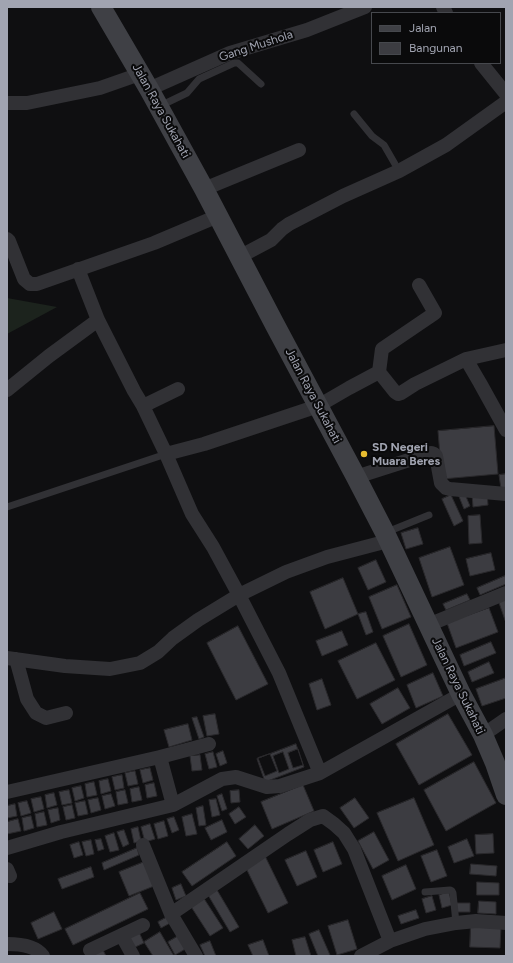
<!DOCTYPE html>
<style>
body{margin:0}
#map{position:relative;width:513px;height:963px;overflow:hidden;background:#0f0f11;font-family:Figtree,sans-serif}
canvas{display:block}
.frame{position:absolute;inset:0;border:8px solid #a1a4b1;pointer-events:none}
.legend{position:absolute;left:371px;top:12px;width:130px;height:52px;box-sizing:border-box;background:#0a0a0b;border:1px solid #46484d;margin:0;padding:5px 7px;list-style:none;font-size:12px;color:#a1a4b1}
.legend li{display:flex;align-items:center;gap:8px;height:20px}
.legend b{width:20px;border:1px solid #46484d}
</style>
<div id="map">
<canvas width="513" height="963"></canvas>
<div class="frame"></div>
<ul class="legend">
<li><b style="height:5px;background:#3f4045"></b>Jalan</li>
<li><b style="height:11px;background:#3c3c41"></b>Bangunan</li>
</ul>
</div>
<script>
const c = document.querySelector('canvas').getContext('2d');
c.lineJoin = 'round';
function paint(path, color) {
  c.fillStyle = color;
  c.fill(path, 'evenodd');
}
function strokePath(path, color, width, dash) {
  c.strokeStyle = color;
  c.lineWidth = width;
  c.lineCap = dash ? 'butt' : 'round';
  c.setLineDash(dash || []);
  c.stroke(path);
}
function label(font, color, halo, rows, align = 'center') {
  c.font = font + ' Figtree,sans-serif';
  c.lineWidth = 4;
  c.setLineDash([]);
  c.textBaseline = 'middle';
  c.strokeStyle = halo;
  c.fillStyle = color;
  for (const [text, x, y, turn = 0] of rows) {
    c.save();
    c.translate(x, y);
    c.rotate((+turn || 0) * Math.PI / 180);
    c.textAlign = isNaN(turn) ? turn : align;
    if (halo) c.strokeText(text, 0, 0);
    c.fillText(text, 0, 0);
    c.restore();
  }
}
paint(new Path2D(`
 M7 298 57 307 7 334Z`), '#1c231d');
const building = new Path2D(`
 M494 426 498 474 442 479 438 431Z
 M506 474V489H501L499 475Z
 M464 492 470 506 464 509 458 494Z
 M487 492 488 505 473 507 472 494Z
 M451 495 463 521 454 526 442 499Z
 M480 515 482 543 469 544 468 516Z
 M418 528 423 544 406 549 401 533Z
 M450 547 464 585 432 597 419 558Z
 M491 553 495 570 470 576 466 559Z
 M376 560 386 582 368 590 358 568Z
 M505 576 506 580V584L480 595 477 588Z
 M343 578 358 614 325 629 310 592Z
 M397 585 411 617 382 629 369 597Z
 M467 594 470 600 446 610 443 604Z
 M506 594V623L497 597Z
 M489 608 498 632 456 648 447 623Z
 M366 612 373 632 366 635 358 614Z
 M409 624 427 665 401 677 383 636Z
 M238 626 268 684 236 700 207 643Z
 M342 631 348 645 322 656 316 641Z
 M491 642 496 653 464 666 460 655Z
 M376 643 395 680 357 699 338 661Z
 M489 662 494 673 472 682 468 672Z
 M433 673 443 696 416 708 407 685Z
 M506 678V698L482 706 476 689Z
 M322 679 331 705 317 710 309 684Z
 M398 688 410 708 382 724 370 704Z
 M215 714 219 734 207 736 203 716Z
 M448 714 472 755 419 785 396 744Z
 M197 717 204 737 199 739 192 718Z
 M188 724 192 740 169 747 164 730Z
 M296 744 304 767 265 782 257 759Z
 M298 749 303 765 293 768 288 753Z
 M223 751 227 763 220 766 216 754Z
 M213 752 217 767 209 769 205 754Z
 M283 752 289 769 279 773 273 756Z
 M270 754 277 771 265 776 258 758Z
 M200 755 202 770 192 771 190 756Z
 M474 762 496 803 446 831 424 790Z
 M150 768 153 780 143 783 140 770Z
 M135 771 138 784 128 786 125 773Z
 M122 775 124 788 115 790 112 777Z
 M108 779 111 791 101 794 99 781Z
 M94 782 97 795 87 797 85 784Z
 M154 783 157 796 147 798 145 785Z
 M303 785 314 811 272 829 261 802Z
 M81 786 84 798 75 801 72 788Z
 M139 787 142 800 132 802 130 789Z
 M69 790 72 803 62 805 59 792Z
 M125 790 128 803 118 805 116 792Z
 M239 790 240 802 231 803 230 791Z
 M54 793 57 805 47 808 45 795Z
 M111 794 115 806 105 809 102 796Z
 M222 794 227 809 222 811 217 796Z
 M41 797 44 809 34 812 31 799Z
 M98 798 101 810 91 813 88 800Z
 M355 798 369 818 354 828 340 808Z
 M414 798 434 845 398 861 377 813Z
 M216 799 220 815 212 817 209 800Z
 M27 801 31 813 21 816 18 803Z
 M85 801 88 814 78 816 75 803Z
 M15 804 17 816 7 818V806Z
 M72 805 75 818 66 820 63 807Z
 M203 806 206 825 199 826 196 808Z
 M239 807 246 817 235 824 229 814Z
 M58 808 60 820 51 823 48 810Z
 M44 812 47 825 37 827 35 814Z
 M192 814 197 834 186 836 182 817Z
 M31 816 34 828 24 831 22 818Z
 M174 817 179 830 172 833 167 819Z
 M18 819 21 831 7 834V822Z
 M222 820 227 832 211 840 205 828Z
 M164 821 168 836 158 839 154 824Z
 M150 824 155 839 145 842 141 827Z
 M255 825 264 836 248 849 239 839Z
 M138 827 141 841 134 843 131 829Z
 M124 830 129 844 123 847 117 832Z
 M374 832 389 860 373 869 358 841Z
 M114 833 119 850 110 852 105 836Z
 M493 834 494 853 476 854 475 835Z
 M101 839 104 849 98 851 95 840Z
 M467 839 474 856 454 863 448 847Z
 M91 840 94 854 86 856 82 842Z
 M79 842 83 855 74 858 70 845Z
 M227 842 236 856 192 886 182 872Z
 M333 842 342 864 323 872 314 850Z
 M137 848 139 855 104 870 102 863Z
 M437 850 447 876 431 882 421 856Z
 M306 851 317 877 297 886 285 860Z
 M265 856 288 903 268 913 245 866Z
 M144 862 154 886 129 896 119 872Z
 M471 864 497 866 496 876 470 874Z
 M406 865 416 889 392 900 382 876Z
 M91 867 94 877 62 889 58 879Z
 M477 882 499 883V895H477Z
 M181 884 186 896 176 900 172 888Z
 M217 890 239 927 230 932 208 895Z
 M449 892 452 905 442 908 439 895Z
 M140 893 148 909 73 945 65 929Z
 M432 896 436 910 426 913 422 899Z
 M203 897 223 928 210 936 190 905Z
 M479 901 496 902V914L478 913Z
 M457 903H470V912H457Z
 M416 910 419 918 401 924 398 916Z
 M54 912 62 929 38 939 31 923Z
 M169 916 172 922 161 928 158 922Z
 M348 920 357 949 337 955 328 926Z
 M471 924 501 926 500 948 470 947Z
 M138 930 144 943 133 948 127 935Z
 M319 930 330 955 329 956H318L309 934Z
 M160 932 174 956H153L144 942Z
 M180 935 187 948 175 955 168 942Z
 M305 937 311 956H296L292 940Z
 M263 940 269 956H253L248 945Z
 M210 941 216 956H205L200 945Z
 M102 948 106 956H88Z`);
paint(building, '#3c3c41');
strokePath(building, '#2a292c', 1);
strokePath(new Path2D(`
 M160 106 187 93 199 79 234 63H238L261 84
 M354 114 372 136 384 145 399 171
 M7 507 166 454
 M387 532 429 515
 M425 892 450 890 452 891 453 893 456 923`), '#313135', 7);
strokePath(new Path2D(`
 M443 7 446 13
 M481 63 506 94
 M149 89 230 53 307 30 365 7
 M7 103H27L100 88 140 74
 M204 189 299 150
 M7 239 9 241 24 279 30 284H37L154 243 218 216
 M239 257 271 240 282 229 289 224 343 196 399 171 446 145 506 102
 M78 269 98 320 134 391 143 406 166 454 192 514 213 547 239 595 279 673 320 773
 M466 359 480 383 506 430
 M379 372 395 392 398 394 401 393 415 384 466 359 506 350
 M7 390 49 356 98 320
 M143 406 178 389
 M166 454 204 444 318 406 349 388 379 372 382 349 435 313 419 285
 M356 477 431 453 434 454 436 456 441 483 446 488 450 489 506 494
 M428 625 506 593
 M7 658 65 666 110 669 140 663 158 652 173 638 198 620 239 595 286 572 327 557 388 541
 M16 659 27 699 36 713 46 718 66 713
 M483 735 506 719
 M160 757 173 805
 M7 792 160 757 209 744
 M143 845 171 914 196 956
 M7 848 61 832 173 805 222 779 236 777 267 787 280 786 320 773 461 694
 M7 869 10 876
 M171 914 288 834 310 820 323 816 334 824 344 833 354 849 390 941
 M122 936 133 956
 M7 944C19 944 36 946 43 956
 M90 950 143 925
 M361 956 390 941 425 929 456 923 476 921 506 923`), '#313135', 14);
strokePath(new Path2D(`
 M101 7 149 89 204 189 275 325 356 477 385 533 461 694 483 735 495 763 506 795`), '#3f4045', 20);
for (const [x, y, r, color] of [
 [364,454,4,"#e8bc30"]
]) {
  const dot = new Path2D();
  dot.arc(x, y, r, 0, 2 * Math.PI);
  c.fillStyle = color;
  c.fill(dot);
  strokePath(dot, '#0a0a0b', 1.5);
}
label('12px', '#a1a4b1', '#0a0a0b', [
 ["Gang Mushola",256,46,-18],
 ["Jalan Raya Sukahati",161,111,61],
 ["Jalan Raya Sukahati",313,396,62],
 ["Jalan Raya Sukahati",458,686,64]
]);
label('bold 12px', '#a1a4b1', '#0a0a0b', [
 ["SD Negeri",372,447],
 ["Muara Beres",372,461]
], 'left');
</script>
